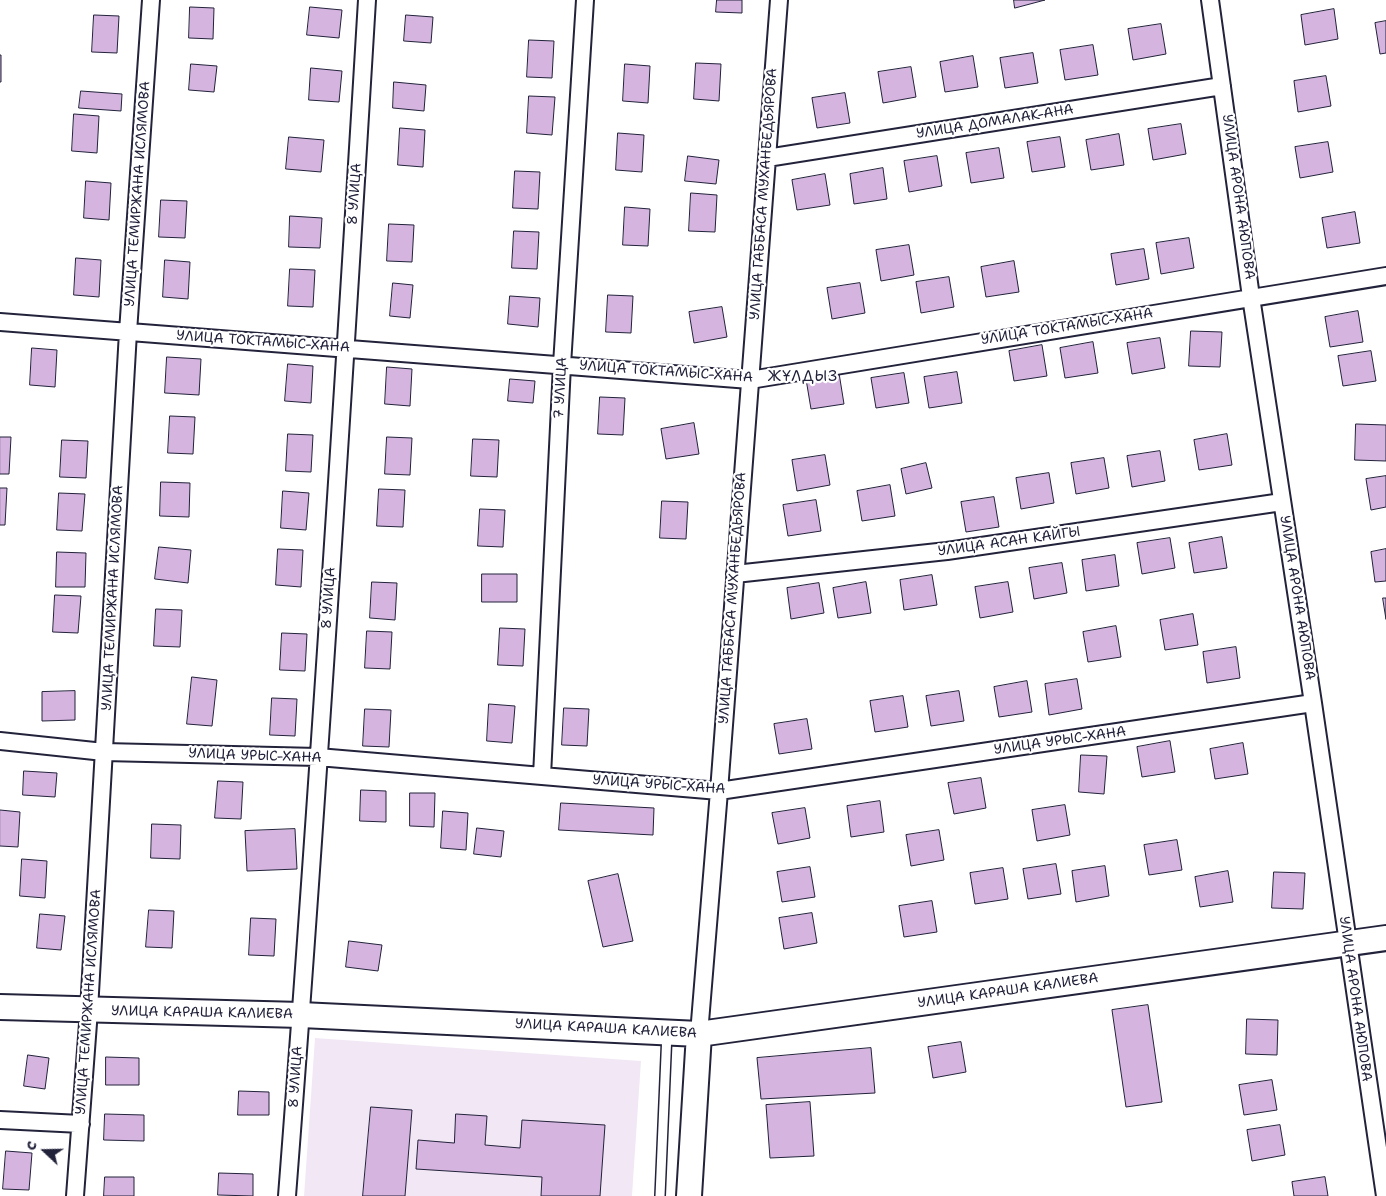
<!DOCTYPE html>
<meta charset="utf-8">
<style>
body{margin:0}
#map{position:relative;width:1386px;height:1196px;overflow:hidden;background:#fff;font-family:"Shantell Sans",sans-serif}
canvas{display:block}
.north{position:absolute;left:20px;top:1126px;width:50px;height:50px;-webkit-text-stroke:4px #fff;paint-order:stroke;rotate:291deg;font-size:14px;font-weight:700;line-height:20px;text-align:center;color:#22223b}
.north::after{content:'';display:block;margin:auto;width:18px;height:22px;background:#22223b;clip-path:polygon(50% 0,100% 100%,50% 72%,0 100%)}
</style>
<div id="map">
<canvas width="1386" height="1196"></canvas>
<div class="north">С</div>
</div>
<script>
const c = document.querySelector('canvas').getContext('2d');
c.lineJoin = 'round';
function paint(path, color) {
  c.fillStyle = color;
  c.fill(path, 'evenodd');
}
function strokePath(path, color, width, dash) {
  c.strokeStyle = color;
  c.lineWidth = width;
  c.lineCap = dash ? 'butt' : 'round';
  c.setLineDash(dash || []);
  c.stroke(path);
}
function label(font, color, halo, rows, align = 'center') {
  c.font = font + ' "Shantell Sans",sans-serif';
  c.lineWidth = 4.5;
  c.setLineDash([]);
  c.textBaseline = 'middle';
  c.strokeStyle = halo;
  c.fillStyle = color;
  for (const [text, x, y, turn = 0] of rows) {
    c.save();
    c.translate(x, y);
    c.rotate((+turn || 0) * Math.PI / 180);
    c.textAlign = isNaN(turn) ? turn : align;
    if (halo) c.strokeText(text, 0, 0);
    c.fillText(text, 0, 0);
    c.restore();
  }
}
paint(new Path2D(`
 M315 1038 641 1061 632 1196H304Z`), '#f2e8f5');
const building = new Path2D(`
 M717 0H742V13L716 12Z
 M1014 0H1045L1015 8Z
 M190 7 214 8 213 39 189 38Z
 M310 7 342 10 339 38 307 35Z
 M1334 9 1338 39 1305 45 1301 15Z
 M94 15 119 16 117 53 92 52Z
 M406 15 433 17 431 43 404 41Z
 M1386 21V53L1380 54 1375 23Z
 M1161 24 1166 54 1133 60 1128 29Z
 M529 40 554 41 552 78 527 77Z
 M1093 45 1098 75 1065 80 1060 50Z
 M1033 53 1038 83 1005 88 1000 58Z
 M0 55H1V82H0Z
 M973 56 978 87 945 92 940 62Z
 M696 63 721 64 719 101 694 99Z
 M191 64 217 66 214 92 189 90Z
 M625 64 650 66 648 103 623 101Z
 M911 67 916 97 883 103 878 72Z
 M311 68 342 71 339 102 309 100Z
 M1326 76 1331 106 1298 112 1294 81Z
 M394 82 426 85 424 111 393 108Z
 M81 91 122 94 121 111 79 108Z
 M845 93 850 123 817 128 812 98Z
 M529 96 555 97 552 135 527 133Z
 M74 114 99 116 97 153 72 151Z
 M1181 124 1186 154 1153 160 1148 129Z
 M400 128 425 130 423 167 398 165Z
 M618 133 644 135 642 172 616 170Z
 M1119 134 1124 165 1091 170 1086 140Z
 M289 137 324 140 321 172 286 169Z
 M1060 137 1065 167 1032 172 1027 142Z
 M1328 142 1333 172 1300 178 1295 147Z
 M999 148 1004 178 971 183 966 153Z
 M688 156 719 160 716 184 685 181Z
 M937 156 942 186 909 192 904 161Z
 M883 168 887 199 854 204 850 174Z
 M515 171 540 172 538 209 513 208Z
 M825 174 830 205 797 210 792 180Z
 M86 181 111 183 109 220 84 218Z
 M691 193 717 195 715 232 689 231Z
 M161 200 187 201 185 238 159 237Z
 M625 207 650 209 648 246 623 245Z
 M1355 212 1360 243 1327 248 1322 218Z
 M290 216 322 218 320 248 289 247Z
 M389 224 414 225 412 262 387 261Z
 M514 231 539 232 537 269 512 268Z
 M1189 238 1194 268 1161 274 1156 243Z
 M909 245 914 275 881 281 876 250Z
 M1144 249 1149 279 1116 285 1111 254Z
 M76 258 101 260 99 297 74 295Z
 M165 260 190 262 188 299 163 297Z
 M1014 261 1019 292 986 297 981 267Z
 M290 269 315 270 313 307 288 306Z
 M949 277 954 307 921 313 916 282Z
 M393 283 413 285 410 318 390 316Z
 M860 283 865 313 832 319 827 288Z
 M608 295 633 296 631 333 606 332Z
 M510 296 540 298 538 327 508 324Z
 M722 307 727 337 694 343 689 312Z
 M1358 311 1363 342 1330 347 1325 317Z
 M1191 331 1222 332 1220 367 1189 366Z
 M1160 338 1165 368 1132 374 1127 343Z
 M1093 342 1098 373 1065 378 1060 348Z
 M1042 345 1047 376 1014 381 1009 351Z
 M32 348 57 350 55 387 30 385Z
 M1371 351 1376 381 1343 386 1338 356Z
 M167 357 201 359 199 395 165 393Z
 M288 364 313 366 311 403 285 401Z
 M387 367 412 369 410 406 385 404Z
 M957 372 962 403 929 408 924 377Z
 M839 373 844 404 811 409 806 379Z
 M904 373 909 403 876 408 871 378Z
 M510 379 535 381 533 403 508 401Z
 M600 397 625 398 623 435 598 434Z
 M170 416 195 417 193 454 168 453Z
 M694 423 699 454 666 459 661 429Z
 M1356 424 1386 425V461L1355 460Z
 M288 434 313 435 311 472 286 471Z
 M1227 434 1232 465 1199 470 1194 440Z
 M0 437H11L9 474H0Z
 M387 437 412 438 410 475 385 474Z
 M473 439 499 440 497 477 471 476Z
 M62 440 88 441 86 478 60 477Z
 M1160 451 1165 481 1132 487 1127 456Z
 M825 455 830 485 797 491 792 460Z
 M1104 458 1109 488 1076 494 1071 463Z
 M926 463 932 488 906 494 901 469Z
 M1049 473 1054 503 1021 509 1016 478Z
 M1386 476V507L1371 510 1366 479Z
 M161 482 190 483 189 517 160 516Z
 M890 485 895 516 862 521 857 491Z
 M0 488H7L5 525H0Z
 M379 489 405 490 403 527 377 526Z
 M283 491 309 493 306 530 281 528Z
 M59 493 85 494 82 531 57 530Z
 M994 497 999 527 966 532 961 502Z
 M816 500 821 531 788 536 783 505Z
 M662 501 688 502 686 539 660 538Z
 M480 509 505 510 503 547 478 546Z
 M1222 537 1227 568 1194 573 1189 543Z
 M1170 538 1175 568 1142 574 1137 543Z
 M159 547 191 550 188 583 155 579Z
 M278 549 303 550 301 587 276 585Z
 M1386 549V581L1375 582 1371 552Z
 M57 552 86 553 85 587H56Z
 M1115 555 1119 586 1086 591 1082 560Z
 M1062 563 1067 593 1034 599 1029 568Z
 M482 574H517V602H482Z
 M932 575 937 605 904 610 900 580Z
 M372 582 397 583 395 620 370 618Z
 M866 582 871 613 838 618 833 588Z
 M1008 582 1013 612 980 618 975 587Z
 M819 583 824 613 791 619 787 588Z
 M55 595 81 596 78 633 53 632Z
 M1383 598H1386V619Z
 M156 609 182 610 180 647 154 646Z
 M1193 614 1198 645 1165 650 1160 620Z
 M1116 626 1121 657 1088 662 1083 632Z
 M500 628 525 629 523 666 498 665Z
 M367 631 392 632 390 669 365 668Z
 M282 633 307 634 305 671 280 670Z
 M1236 647 1240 678 1207 683 1203 652Z
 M192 677 217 680 212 726 187 724Z
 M1077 679 1082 709 1049 715 1045 684Z
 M1027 681 1032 712 999 717 994 687Z
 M75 691V720L42 721V692Z
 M959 691 964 721 931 726 926 696Z
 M903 696 908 727 875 732 870 701Z
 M272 698 297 699 295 736 270 735Z
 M489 704 515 706 512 743 487 741Z
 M564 708 589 709 587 746 562 745Z
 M365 709 391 710 389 747 363 746Z
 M807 719 812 749 779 754 774 724Z
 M1170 741 1175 772 1142 777 1137 747Z
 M1243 743 1248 774 1215 779 1210 749Z
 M1081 755 1107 756 1104 794 1079 792Z
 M24 771 57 773 55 797 23 795Z
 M981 778 986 808 954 814 948 783Z
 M218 781 243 782 241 819 215 818Z
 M361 790 386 791V822L360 821Z
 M410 793H435L434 827 410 826Z
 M880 801 884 832 851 837 847 806Z
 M561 803 654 808 653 835 559 830Z
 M1065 805 1070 835 1037 841 1032 810Z
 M805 808 810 838 778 844 772 813Z
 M0 810 20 812 18 847 0 846Z
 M443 811 468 813 466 850 441 848Z
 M152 824 181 825 180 859 151 858Z
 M477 828 504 831 501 857 474 854Z
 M295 829 297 869 247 871 245 831Z
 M939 830 944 860 911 866 906 835Z
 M1177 840 1182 870 1149 875 1144 845Z
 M22 859 47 861 45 898 20 896Z
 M1056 864 1061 894 1028 899 1023 869Z
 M1105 866 1109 896 1076 902 1072 871Z
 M810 867 815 897 782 902 777 872Z
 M1003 868 1008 899 975 904 970 873Z
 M1228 871 1233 902 1200 907 1195 877Z
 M1274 872 1305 873 1303 909 1272 908Z
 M618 874 633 941 603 947 588 881Z
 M932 901 937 932 904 937 899 906Z
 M149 910 174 911 172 948 146 947Z
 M812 913 817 943 784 949 779 918Z
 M40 914 65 916 61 950 37 948Z
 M251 918 276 919 274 956 249 955Z
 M349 941 382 945 378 971 346 967Z
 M1148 1005 1162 1102 1126 1107 1112 1010Z
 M1247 1019 1278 1020 1277 1055 1246 1054Z
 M961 1042 966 1072 933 1078 928 1047Z
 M871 1048 875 1093 761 1099 757 1058Z
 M28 1055 49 1058 45 1089 24 1086Z
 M106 1057 139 1058V1085H106Z
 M1272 1080 1277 1110 1244 1115 1239 1085Z
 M239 1091 269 1092V1115H238Z
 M810 1102 814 1156 770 1158 766 1105Z
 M371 1107 412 1110 405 1196H363Z
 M105 1114 144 1115V1141L104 1140Z
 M456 1114 487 1116 485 1145 520 1148 522 1120 605 1125 600 1196H541L542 1177 416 1169 418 1140 454 1143Z
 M1280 1125 1285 1155 1252 1161 1247 1130Z
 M6 1151 32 1153 29 1190 3 1189Z
 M219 1173 253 1174V1196L218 1195Z
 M105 1177H134V1196H104Z
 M1325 1177 1328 1196H1294L1292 1182Z`);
paint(building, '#d5b4df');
strokePath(building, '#22223b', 1);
const lane = new Path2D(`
 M660 1196 667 1032`);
const street = new Path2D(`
 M1210 0 1251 297 1313 703 1385 1196
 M767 158 1222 86
 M0 322 750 380 1386 276
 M735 574 947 551 1282 502
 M0 741 104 752 318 757 719 791 1313 703
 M542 776 562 365 585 0
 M699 1034 719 791 779 0
 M0 1120 81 1124
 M75 1196 89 1010 128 332 151 0
 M287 1196C318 798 343 399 367 0`);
const secondary = new Path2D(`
 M0 1007 301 1015 699 1034 1386 938
 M689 1196 699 1034`);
strokePath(lane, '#22223b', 12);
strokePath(street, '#22223b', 20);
strokePath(secondary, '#22223b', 28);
strokePath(lane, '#fff', 9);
strokePath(street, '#fff', 16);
strokePath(secondary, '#fff', 24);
label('14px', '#22223b', '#fff', [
 ["УЛИЦА ДОМАЛАК-АНА",995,122,-9],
 ["УЛИЦА ТЕМИРЖАНА ИСЛЯМОВА",138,194,-86],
 ["8 УЛИЦА",355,194,-86],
 ["УЛИЦА ГАББАСА МУХАНБЕДЬЯРОВА",764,194,-86],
 ["УЛИЦА АРОНА АЮПОВА",1238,197,82],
 ["УЛИЦА ТОКТАМЫС-ХАНА",1067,327,-9],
 ["УЛИЦА ТОКТАМЫС-ХАНА",263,342,4],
 ["УЛИЦА ТОКТАМЫС-ХАНА",666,372,4],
 ["7 УЛИЦА",561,388,-87],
 ["УЛИЦА АСАН КАЙГЫ",1009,542,-8],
 ["УЛИЦА ТЕМИРЖАНА ИСЛЯМОВА",113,598,-87],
 ["8 УЛИЦА",329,598,-86],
 ["УЛИЦА ГАББАСА МУХАНБЕДЬЯРОВА",733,598,-86],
 ["УЛИЦА АРОНА АЮПОВА",1297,598,81],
 ["УЛИЦА УРЫС-ХАНА",1060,741,-8],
 ["УЛИЦА УРЫС-ХАНА",255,756,2],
 ["УЛИЦА УРЫС-ХАНА",659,785,4],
 ["УЛИЦА КАРАША КАЛИЕВА",1008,991,-8],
 ["УЛИЦА АРОНА АЮПОВА",1355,999,82],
 ["УЛИЦА ТЕМИРЖАНА ИСЛЯМОВА",89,1002,-86],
 ["УЛИЦА КАРАША КАЛИЕВА",202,1013,1],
 ["УЛИЦА КАРАША КАЛИЕВА",606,1029,3],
 ["8 УЛИЦА",296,1077,-86]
]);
c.letterSpacing = '1px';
label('15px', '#22223b', '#fff', [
 ["ЖҰЛДЫЗ",803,377]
]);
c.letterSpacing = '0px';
</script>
